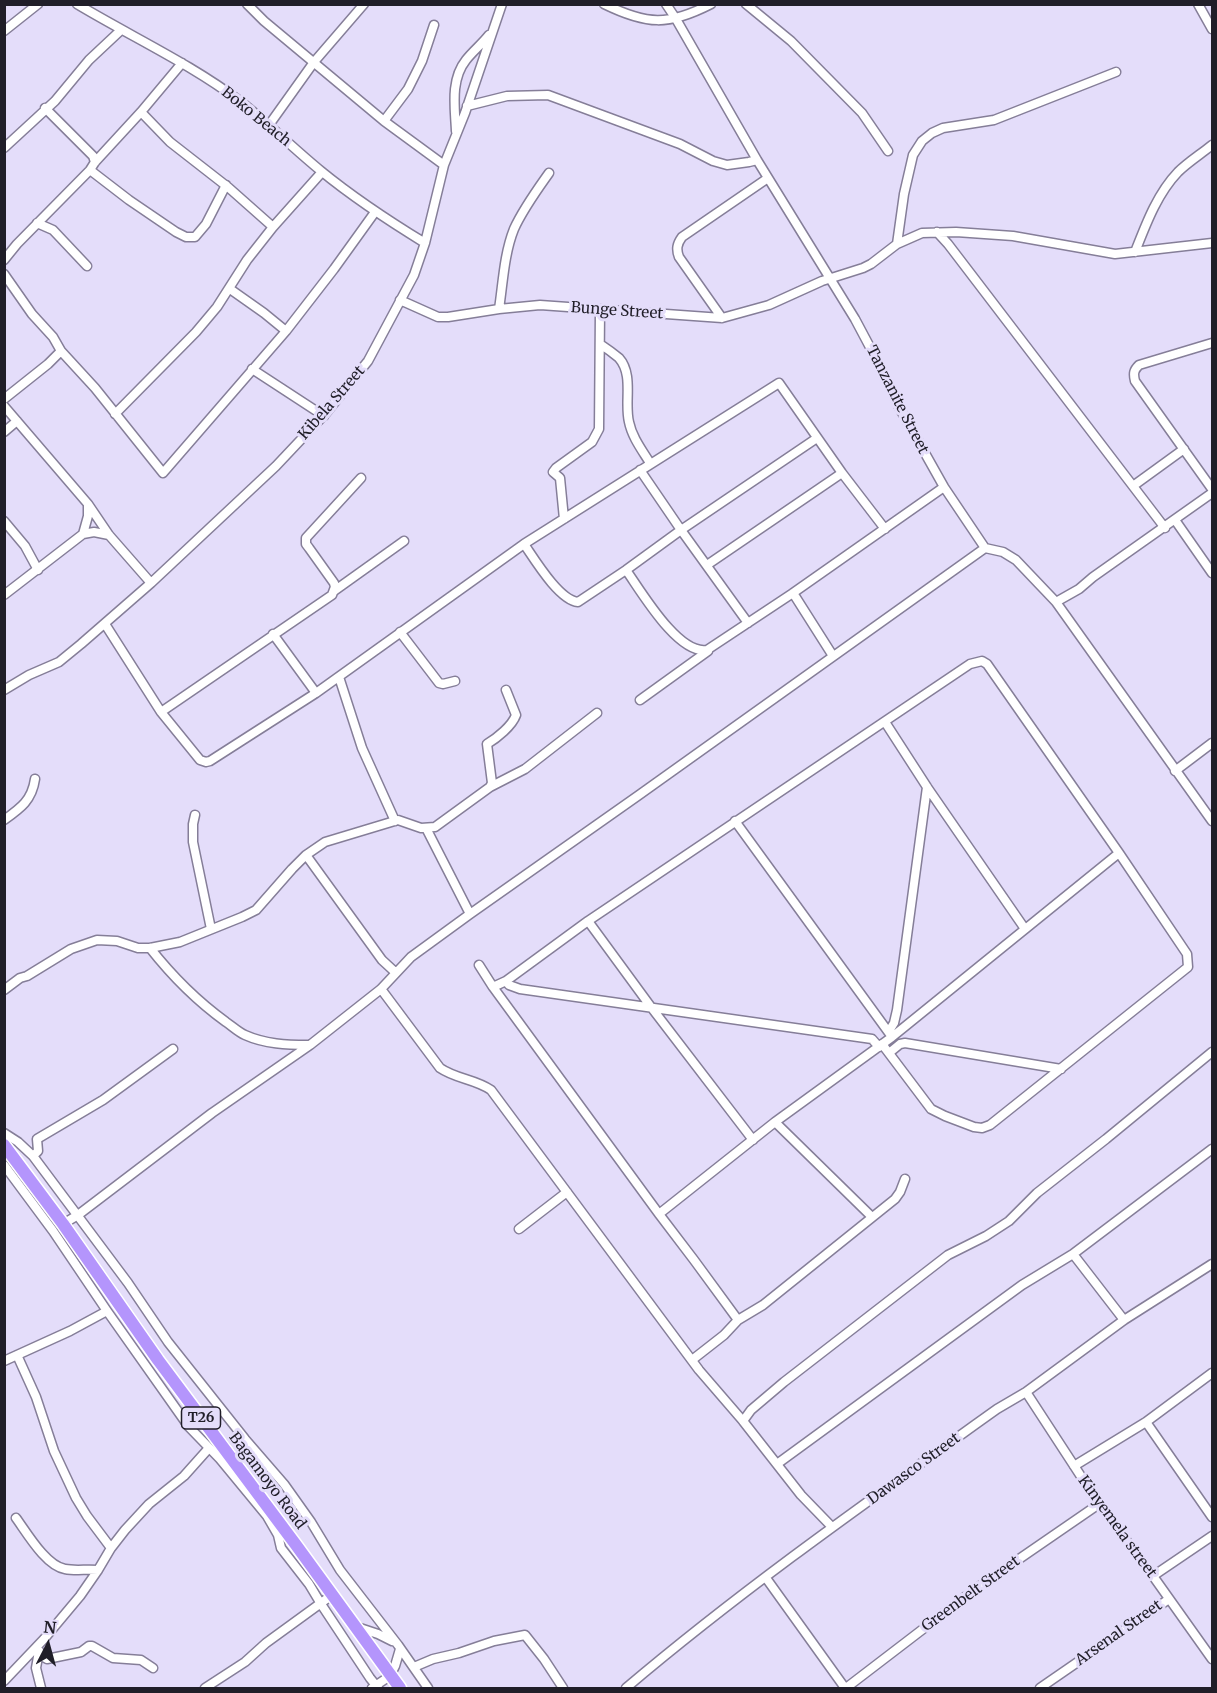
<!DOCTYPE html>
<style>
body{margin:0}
#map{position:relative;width:1217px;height:1693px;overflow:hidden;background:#e4ddfa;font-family:Merriweather,serif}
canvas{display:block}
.frame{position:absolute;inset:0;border:6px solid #201e28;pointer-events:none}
.north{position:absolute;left:18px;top:1615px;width:60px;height:60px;-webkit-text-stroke:4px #e4ddfa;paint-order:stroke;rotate:6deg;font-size:16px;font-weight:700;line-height:24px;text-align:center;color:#201e28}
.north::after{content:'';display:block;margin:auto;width:21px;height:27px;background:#201e28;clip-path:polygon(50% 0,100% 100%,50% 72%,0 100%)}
</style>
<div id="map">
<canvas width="1217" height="1693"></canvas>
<div class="frame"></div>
<div class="north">N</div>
</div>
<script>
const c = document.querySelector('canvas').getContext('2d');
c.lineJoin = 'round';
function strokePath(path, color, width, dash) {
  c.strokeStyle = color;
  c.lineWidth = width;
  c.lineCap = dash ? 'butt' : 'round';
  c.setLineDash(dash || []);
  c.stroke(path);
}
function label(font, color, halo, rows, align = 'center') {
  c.font = font + ' Merriweather,serif';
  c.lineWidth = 6;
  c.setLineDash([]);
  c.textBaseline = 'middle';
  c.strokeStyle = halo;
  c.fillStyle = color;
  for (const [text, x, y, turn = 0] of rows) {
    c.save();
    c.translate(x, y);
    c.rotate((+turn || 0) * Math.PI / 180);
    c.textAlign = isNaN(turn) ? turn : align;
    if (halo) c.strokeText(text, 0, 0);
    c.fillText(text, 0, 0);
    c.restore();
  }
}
const minor = new Path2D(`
 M77 4C132 37 191 64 241 102 269 124 294 149 321 171 354 198 389 221 425 243
 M247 4 264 21 384 121 444 165
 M604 4C647 25 668 26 711 4
 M666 4 676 19 757 160 855 319 880 366 899 407 944 487 985 548 1003 552 1016 560 1056 602 1212 821
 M746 4 791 41 862 113 888 151
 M1198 4 1212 29
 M4 31 38 4
 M467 106 507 96 548 95 680 144 713 161 727 165 749 162 757 160
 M45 108 93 156 95 162
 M141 112 170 142 229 188 273 227
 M384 121 408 89 422 61 434 25
 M269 125 314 62 364 4
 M456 131C455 108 450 80 466 60 473 51 482 44 489 35
 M4 148 55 101 89 60 121 30
 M90 170 129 200 176 232 186 237H195L206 224 226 185
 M37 223 53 230 87 266
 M937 232 948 244 1165 528
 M897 244 904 194 913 155 922 141 932 133 943 128 994 120 1116 72
 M1135 252C1146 224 1157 194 1178 172 1188 162 1201 154 1212 145
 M4 260 17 244 90 170 95 162 141 112 182 63
 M4 274 32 314 53 337 61 351 95 388 163 473 286 331 334 269 375 212
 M230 289 264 313 286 331
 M400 300 438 317H448L499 309 540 305 722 318 769 305 822 281 863 268 871 264 897 244 922 233 956 232 1013 236 1115 254 1212 243
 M499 309C503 283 504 254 514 229 523 209 537 190 549 173
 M722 318 679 257C676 249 677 244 682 237L768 178
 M1212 343 1139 365C1134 370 1133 373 1135 381L1212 489
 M600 344C606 348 613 353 619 358 634 375 624 402 629 422 632 437 642 450 650 463
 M252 369 324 416
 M4 399 48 364 61 351
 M4 406 88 504 109 535 151 583
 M115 414 196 332 217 307 247 260 273 227 322 172
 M4 432 17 421
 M640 470 681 530 748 623
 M1133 486 1184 449
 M564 519 560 478 553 472 556 468 592 442 599 429 600 310
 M1175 520 1212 573
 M4 521 25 546 38 570
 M83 534 94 532 109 535
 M524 544C535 560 559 600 578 602L626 570 681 530 817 438
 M707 565 842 473
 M626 570C641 591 678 655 707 650L793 593 944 487
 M334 591 404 541
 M793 593 833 656
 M4 595 83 534 88 516V505
 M1056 602 1079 589 1093 577 1212 493
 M105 624 161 712 200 760 206 762 210 761 316 693 524 544 779 383 842 473 885 529
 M400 632 439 683 443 684 455 681
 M273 634 316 693
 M339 677 362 748 395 821
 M4 690 29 675 59 662 81 644 151 583 276 466 326 413 368 361 414 275 425 243 444 165 465 113 502 4
 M640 700 708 651
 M161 712 332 595 335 587 334 583 309 548 306 544V538L361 478
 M885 722 927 787 1025 929
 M1175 771 1212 743
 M490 787 525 769 597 713
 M195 815 193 824V842L211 929
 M4 820C21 808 32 800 35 779
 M735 821 892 1037
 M426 828 470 914
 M306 855 382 960 395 972
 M588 921 651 1007 753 1140
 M150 948C172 976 197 1001 226 1022 232 1026 238 1032 245 1035 265 1044 287 1045 308 1045
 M479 965 493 987 659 1214 694 1260 738 1320
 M506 981 509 985 520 989 865 1038 872 1039 879 1047
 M493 987 506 981 588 921 970 664 982 661 987 664 1119 853 1187 954 1188 967 990 1125 982 1128 974 1127 945 1116 931 1109 882 1044
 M381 989 440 1068C456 1079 475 1079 491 1090L699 1370 743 1421 801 1495 832 1527
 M4 990 20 978 27 976 71 949 97 940 117 941 138 948H150L180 942 242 917 256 910 292 869 306 855 325 842 398 820 421 828 435 827 490 787 492 783 487 744C497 738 512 726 516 715L506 690
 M889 1031 894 1023 897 1010 927 787
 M889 1053 900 1044 905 1043 1061 1069
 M775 1122 872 1217
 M4 1133 18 1142 33 1156 128 1283 168 1342 245 1439 284 1484 311 1522 340 1570 398 1645 428 1688
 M33 1156 38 1151 37 1139 103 1100 173 1049
 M4 1165 53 1231 107 1311 189 1427 220 1459 267 1516 278 1535 281 1548 309 1584 321 1604 370 1678 378 1688
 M659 1214 775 1122 892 1037 1119 853
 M63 1224 78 1215 212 1113 310 1045 381 989 411 957 470 914 639 795 985 548
 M519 1229 567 1192
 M1073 1254 1124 1320
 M17 1355 36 1397 54 1451 76 1498 87 1516 111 1548
 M692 1360 724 1335 738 1320 763 1305 895 1199 900 1192 905 1179
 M4 1361 70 1331 107 1311
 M1026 1392 1099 1504 1153 1576 1212 1659
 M743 1421 751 1410 784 1382 948 1255 986 1236 1009 1221 1037 1193 1106 1139 1212 1052
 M1146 1422 1212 1517
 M777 1464 1022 1285 1073 1254 1212 1149
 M1074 1466 1146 1422 1212 1373
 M16 1518C27 1533 46 1566 65 1569 75 1571 87 1569 98 1570
 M1153 1576 1212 1536
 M766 1578 845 1688
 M354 1626 378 1634 392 1641
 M39 1651 36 1668 41 1688
 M38 1654 47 1659 81 1652 89 1646H92L113 1658 141 1660 153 1668
 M414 1667 433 1659 459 1653 494 1641 525 1635 544 1659 563 1688
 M4 1681 44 1639 80 1596 98 1570 111 1548 125 1530 149 1504 184 1476 209 1448
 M205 1688 245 1662 266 1643 332 1595
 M372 1688 390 1676 395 1666 400 1649
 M626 1688C744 1588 871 1499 997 1409L1026 1392 1124 1320 1212 1264
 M846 1688 974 1590 1099 1504
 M1040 1688 1169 1599`);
const highway = new Path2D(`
 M4 1145 63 1224 158 1360 296 1545 400 1688`);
strokePath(minor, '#857e98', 11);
strokePath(highway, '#fff', 15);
strokePath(minor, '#fff', 8);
strokePath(highway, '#b495fc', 12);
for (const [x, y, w] of [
 [201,1418,39]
]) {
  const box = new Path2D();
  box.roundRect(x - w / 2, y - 11, w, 22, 4.5);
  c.fillStyle = '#e4ddfa';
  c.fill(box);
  strokePath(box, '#201e28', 1.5);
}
label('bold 14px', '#201e28', null, [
 ["T26",201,1418]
]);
label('15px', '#201e28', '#e4ddfa', [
 ["Boko Beach",256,117,39],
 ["Bunge Street",617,311,4],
 ["Tanzanite Street",897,400,63],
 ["Kibela Street",332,403,-49],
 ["Dawasco Street",914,1469,-36],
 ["Bagamoyo Road",267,1481,53],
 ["Kinyemela street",1117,1527,54],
 ["Greenbelt Street",971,1594,-36],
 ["Arsenal Street",1119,1633,-35]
]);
</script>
